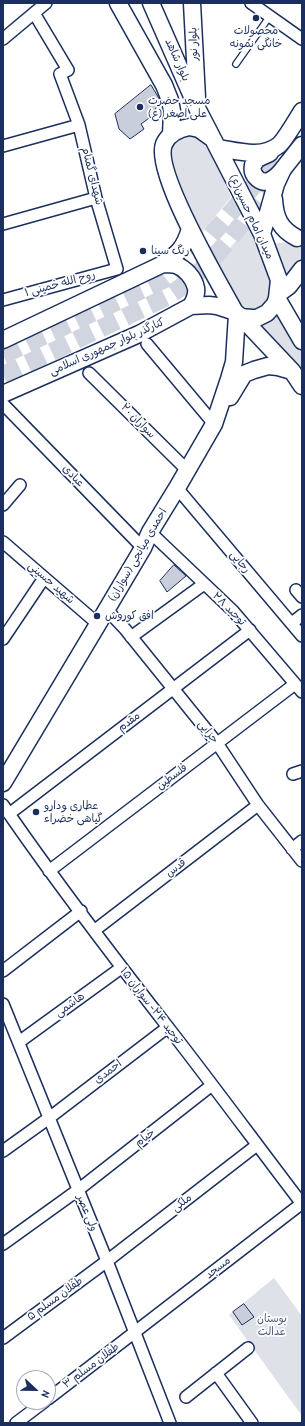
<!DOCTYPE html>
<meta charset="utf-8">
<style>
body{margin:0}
#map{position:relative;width:305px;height:1426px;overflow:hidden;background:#fff;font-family:"Patrick Hand",sans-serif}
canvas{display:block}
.frame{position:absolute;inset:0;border:4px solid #1b2f5e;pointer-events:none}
.north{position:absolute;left:16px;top:1370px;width:40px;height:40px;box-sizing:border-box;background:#fff;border:1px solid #a4acbf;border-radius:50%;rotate:112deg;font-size:11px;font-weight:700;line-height:16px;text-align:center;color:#1b2f5e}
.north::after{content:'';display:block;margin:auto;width:14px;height:18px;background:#1b2f5e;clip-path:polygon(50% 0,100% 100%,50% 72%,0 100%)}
</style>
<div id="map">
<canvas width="305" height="1426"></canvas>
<div class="frame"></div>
<div class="north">N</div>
</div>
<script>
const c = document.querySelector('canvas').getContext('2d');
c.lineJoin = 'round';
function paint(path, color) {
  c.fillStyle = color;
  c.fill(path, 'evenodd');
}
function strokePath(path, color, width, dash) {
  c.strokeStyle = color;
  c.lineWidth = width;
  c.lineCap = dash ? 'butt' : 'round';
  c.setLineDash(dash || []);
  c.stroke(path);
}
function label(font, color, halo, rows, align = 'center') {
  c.font = font + ' "Patrick Hand","Playpen Sans Arabic",sans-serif';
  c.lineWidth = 3.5;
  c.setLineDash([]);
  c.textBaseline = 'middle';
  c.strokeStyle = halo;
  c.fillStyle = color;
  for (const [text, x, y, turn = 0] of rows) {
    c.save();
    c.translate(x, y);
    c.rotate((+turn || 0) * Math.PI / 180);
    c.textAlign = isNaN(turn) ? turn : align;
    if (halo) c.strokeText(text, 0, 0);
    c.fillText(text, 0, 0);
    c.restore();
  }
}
paint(new Path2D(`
 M187 136H196L209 145 231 197 201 234C194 219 166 162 171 149 173 142 180 138 187 136Z
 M249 225 273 283 270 300C261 308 254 310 242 310L216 265Z
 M302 242V263L290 282 274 243Z
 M281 310 302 353V376L254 328 271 320Z
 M274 1278 302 1316V1416L229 1315Z`), '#dee1e7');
const building = new Path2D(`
 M151 85 160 100 152 116 141 124 144 129 130 139 119 129 115 114Z
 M174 565 186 576 167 592 160 581Z
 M244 1304 254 1317 242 1325 233 1312Z`);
paint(building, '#caceda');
strokePath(building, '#1b2f5e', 1);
strokePath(new Path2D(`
 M3 355 165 279 190 260 269 168 295 134
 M3 375 167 297C215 266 247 217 280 171`), '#d1d5df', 18, [18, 9]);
const lane = new Path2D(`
 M236 64 270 16`);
const street = new Path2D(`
 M251 3 302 39
 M3 39 46 3
 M3 146 79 125
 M3 224 96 198
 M3 300 117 269 96 198 79 125 60 74 68 70 34 13
 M147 344 214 424
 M89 373 187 470
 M3 404 143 548
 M177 488 302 636
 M3 505 20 485
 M150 532 233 611 302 692
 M3 542 98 624
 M296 590 302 597
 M106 609 125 629 217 743 258 805 302 861
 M292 623 302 615
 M131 637 204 584
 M3 639 44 578
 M293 774 302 771
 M3 805C55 881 111 954 167 1026 213 1085 257 1145 302 1204
 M9 814 250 630
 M292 849 302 841
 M49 871 295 684
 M95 930 258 805
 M3 971 81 911
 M3 1004 107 1261 170 1423
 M19 1042 121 968
 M3 1151 49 1118 168 1027
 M3 1244 78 1190 212 1085
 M3 1338 107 1261 257 1145
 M216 1373 252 1423
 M186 1397 248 1348
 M48 1399 301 1204
 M16 1423 44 1402`);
const secondary = new Path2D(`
 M118 3 164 85 170 100 172 111 171 135
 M151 3 198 110 212 137
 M192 3 197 98
 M189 127 199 129 213 139 262 234 279 280 277 298 275 304 267 313 257 318H252L241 317 235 312C219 283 153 171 164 144 169 133 179 129 189 127Z
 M218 148C237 151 262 159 279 145 285 140 297 119 302 111
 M270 153 257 159 253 165C252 170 253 174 256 177 265 188 277 177 283 169
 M274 199C275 218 280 229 297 238
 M262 234 276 184 283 169 302 145
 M163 264C167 264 172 264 176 265 185 268 194 278 196 288 197 294 194 301 191 306
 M278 294 289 286 302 269
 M277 298 302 341
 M241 317 292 371 302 386
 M3 340 163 264C179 253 184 248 190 229
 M3 394 139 334 191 306 209 305 217 306 235 312
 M230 397 244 374 254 370 268 366 278 367 292 371
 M3 783 98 624 143 548 150 532 177 488 214 424 229 379 234 362 237 314`);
strokePath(lane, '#1b2f5e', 8);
strokePath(street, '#1b2f5e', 14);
strokePath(secondary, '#1b2f5e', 19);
strokePath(lane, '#fff', 5.5);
strokePath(street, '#fff', 11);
strokePath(secondary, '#fff', 16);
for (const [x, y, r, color] of [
 [256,18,4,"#1b2f5e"],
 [140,107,4,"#1b2f5e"],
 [143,251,4,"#1b2f5e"],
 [97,616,4,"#1b2f5e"],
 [36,812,4,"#1b2f5e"]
]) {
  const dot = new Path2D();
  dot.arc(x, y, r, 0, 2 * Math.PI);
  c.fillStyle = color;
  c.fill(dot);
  strokePath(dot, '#fff', 1.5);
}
label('11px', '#1b2f5e', '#fff', [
 ["محصولات",256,31,"center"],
 ["خانگی نمونه",256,44,"center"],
 ["مسجد حضرت",148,101],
 ["علی اصغر (ع)",148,114],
 ["رنگ سینا",151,251],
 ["افق کوروش",105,616],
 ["عطاری ودارو",44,806],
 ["گیاهی خضراء",44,819]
], 'left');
label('11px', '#1b2f5e', '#fff', [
 ["بلوار نور",194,44,-92],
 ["بلوار شاهد",177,60,66],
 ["شهدای گمنام",92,176,76],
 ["میدان امام حسین(ع)",251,217,65],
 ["روح الله خمینی ۱",60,284,-15],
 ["کنارگذر بلوار جمهوری اسلامی",107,347,-24],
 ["سواران ۲۰",138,421,45],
 ["عبادی",73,476,46],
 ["احمدی میانجی (سواران)",138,555,-60],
 ["رجایی",240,562,50],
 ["شهید حسینی",51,583,41],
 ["توحید ۲۸",229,609,45],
 ["مقدم",129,722,-37],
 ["جزایی",208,732,52],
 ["فلسطین",172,777,-37],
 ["قدس",176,868,-38],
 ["هاشمی",70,1005,-36],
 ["توحید ۲۴- سواران ۱۵",151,1006,52],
 ["احمدی",108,1072,-37],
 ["خیام",145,1138,-38],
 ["ملکی",182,1203,-38],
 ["ولی عصر",87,1213,68],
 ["مسجد",218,1268,-38],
 ["طفلان مسلم ۵",55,1299,-36],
 ["طفلان مسلم ۳",91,1366,-37]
]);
label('11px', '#4c5c80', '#fff', [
 ["بوستان",272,1319],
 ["عدالت",272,1332]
]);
</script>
